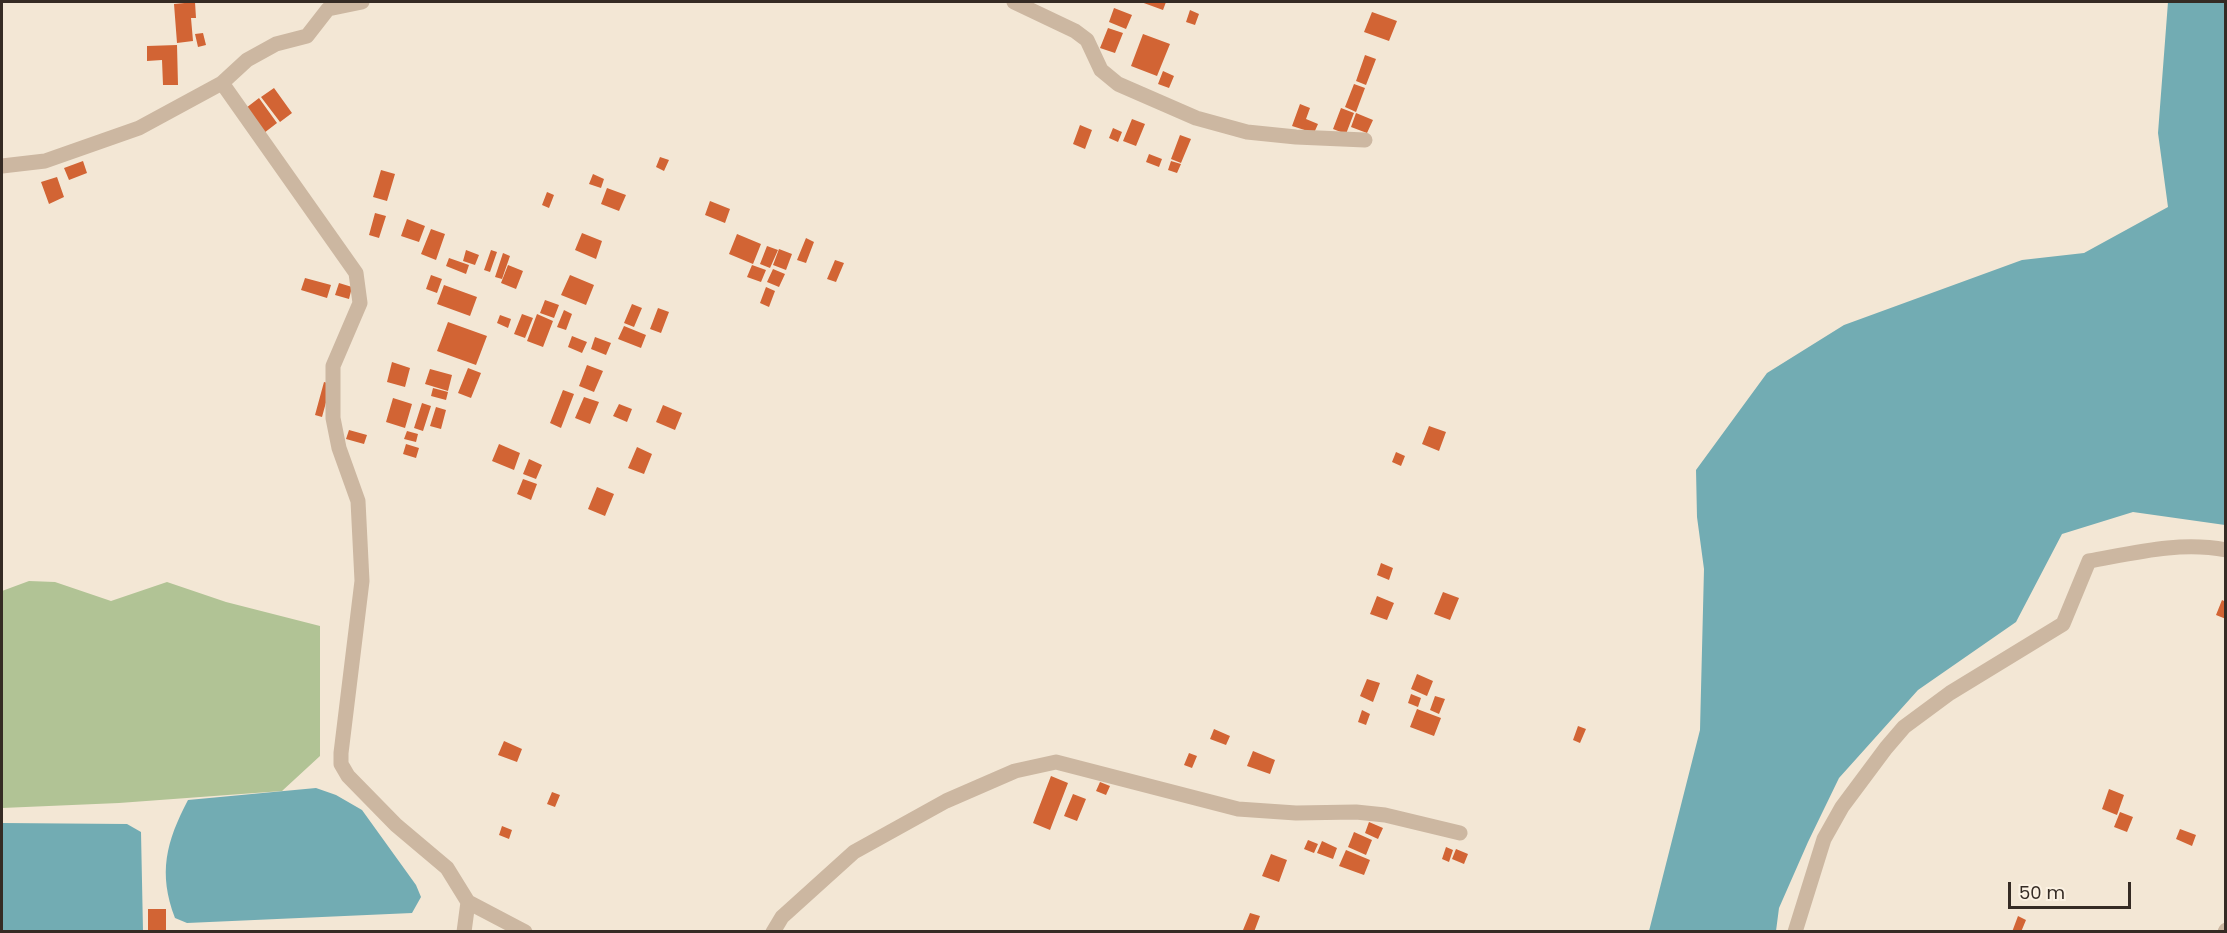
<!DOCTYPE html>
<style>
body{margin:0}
#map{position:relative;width:2227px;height:933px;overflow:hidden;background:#f3e7d5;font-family:Poppins,sans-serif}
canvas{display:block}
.frame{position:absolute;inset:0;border:3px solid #352b24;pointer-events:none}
.scale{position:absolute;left:2008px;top:882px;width:123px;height:27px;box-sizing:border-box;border:3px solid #352b24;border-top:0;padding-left:8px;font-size:18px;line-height:21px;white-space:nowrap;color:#352b24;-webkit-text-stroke:4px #fbf1e2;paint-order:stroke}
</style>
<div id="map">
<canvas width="2227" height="933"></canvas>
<div class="frame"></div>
<div class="scale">50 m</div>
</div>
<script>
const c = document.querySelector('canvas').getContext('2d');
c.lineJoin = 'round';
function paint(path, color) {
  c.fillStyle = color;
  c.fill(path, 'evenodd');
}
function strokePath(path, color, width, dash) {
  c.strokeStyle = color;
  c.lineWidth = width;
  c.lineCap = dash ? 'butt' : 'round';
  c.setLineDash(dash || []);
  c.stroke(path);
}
paint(new Path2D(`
 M29 581 55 582 111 601 167 582 226 602 320 626V756L282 791 119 803 2 808V591Z`), '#b1c395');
paint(new Path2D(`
 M2168 2H2225V525L2133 512 2062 534 2016 622 1918 690 1839 778 1808 842 1779 908 1776 931H1649L1700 730 1704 569 1697 517 1696 470 1767 373 1844 325 2022 260 2084 253 2168 207 2158 133Z
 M316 788 336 795 362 810 416 885 421 897 412 913 187 923 175 918C158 873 166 842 188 800Z
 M2 823 127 824 141 832 143 931H2Z`), '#72acb3');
paint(new Path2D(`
 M195 2 196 18H191L193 41 177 43 174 4Z
 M1141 2H1166L1163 10Z
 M1114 8 1132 15 1126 29 1109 22Z
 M1190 10 1199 14 1195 25 1186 22Z
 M1372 12 1397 21 1389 41 1364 32Z
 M1108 28 1123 33 1115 53 1100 48Z
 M203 33 206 45 198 47 195 34Z
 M1143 34 1170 44 1157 76 1131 66Z
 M177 45 178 85H163L162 60 147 61V46Z
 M1365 55 1376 59 1366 85 1356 81Z
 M1163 71 1174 76 1169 88 1158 84Z
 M1354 84 1365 88 1356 112 1345 107Z
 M274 88 292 113 280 122 261 97Z
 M259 98 277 123 264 133 246 108Z
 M1300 104 1310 108 1306 119 1318 124 1314 133 1292 126Z
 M1341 108 1354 113 1346 134 1333 129Z
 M1356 113 1373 120 1367 133 1351 127Z
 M1132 119 1145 124 1136 146 1123 141Z
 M1080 125 1092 130 1085 149 1073 144Z
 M1113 128 1122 132 1118 142 1109 138Z
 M1180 135 1191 139 1181 163 1171 159Z
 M1149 154 1162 159 1159 167 1146 162Z
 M660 157 669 160 664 171 656 167Z
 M83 161 87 173 69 180 64 168Z
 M1171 161 1181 164 1177 173 1168 170Z
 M381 170 395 174 387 201 373 197Z
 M593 174 604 179 601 188 589 184Z
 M57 177 64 197 49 204 41 182Z
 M607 188 626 195 619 211 601 204Z
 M547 192 554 195 549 208 542 205Z
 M710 201 730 209 725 223 705 215Z
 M375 213 386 216 379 238 369 235Z
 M407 219 425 226 419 242 401 236Z
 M431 229 445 234 436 260 421 254Z
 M582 233 602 241 596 259 575 250Z
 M737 234 761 244 753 264 729 254Z
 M806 238 814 242 806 263 797 260Z
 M767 246 778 250 770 268 760 264Z
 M779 249 792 254 786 270 773 265Z
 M466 250 479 255 475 265 463 261Z
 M491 250 497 252 490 272 484 270Z
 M503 253 510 256 502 279 495 277Z
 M449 258 469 265 466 274 446 266Z
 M835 260 844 263 836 282 827 279Z
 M508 265 523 271 516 289 501 283Z
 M752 265 766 270 761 282 747 277Z
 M773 269 785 274 779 287 767 282Z
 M431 275 442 279 437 293 426 289Z
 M570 275 594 285 586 305 561 295Z
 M305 278 331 285 327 298 301 290Z
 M339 283 352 287 349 299 335 295Z
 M444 285 477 297 470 316 437 304Z
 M766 287 775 291 769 307 760 303Z
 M545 300 559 305 554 318 540 313Z
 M632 304 642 308 634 327 624 323Z
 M658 308 669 312 661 333 650 329Z
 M564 310 572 314 566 330 557 327Z
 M522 314 533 318 525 338 514 334Z
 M537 314 553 321 543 347 527 341Z
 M500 315 511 319 508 328 497 323Z
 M448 322 487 336 476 365 437 351Z
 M624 326 646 335 641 348 618 339Z
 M572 336 587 342 582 353 568 347Z
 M595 337 611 343 606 355 591 349Z
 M392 362 410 368 405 387 387 382Z
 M587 365 603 371 594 392 579 386Z
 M468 368 481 373 471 398 458 393Z
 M430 369 452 375 448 391 425 384Z
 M324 382 331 384 322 417 315 415Z
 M433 388 448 392 446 400 431 396Z
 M563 390 574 394 561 428 550 423Z
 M584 397 599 402 590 424 575 418Z
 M393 398 412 404 405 428 386 422Z
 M422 403 431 406 423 431 414 428Z
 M619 404 632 409 627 422 613 416Z
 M663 405 682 413 675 430 656 422Z
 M436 407 446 410 441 429 430 426Z
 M1429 426 1446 432 1439 451 1422 444Z
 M349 430 367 435 364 444 346 439Z
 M407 431 418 434 416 442 404 439Z
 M406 444 419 448 416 458 403 454Z
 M499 444 520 453 514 470 492 461Z
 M637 447 652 454 644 474 628 468Z
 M1396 452 1405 456 1401 466 1392 462Z
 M529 459 542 465 536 479 523 474Z
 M523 479 537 484 531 500 517 494Z
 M597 487 614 494 605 516 588 509Z
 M1381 563 1393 568 1389 580 1377 575Z
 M1443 592 1459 598 1450 620 1434 614Z
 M1377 596 1394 603 1387 620 1370 614Z
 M2222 600 2226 602V619L2216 615Z
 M1417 674 1433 681 1427 696 1411 689Z
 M1367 679 1380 683 1373 702 1360 696Z
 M1411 694 1421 698 1418 707 1408 703Z
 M1435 696 1445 699 1439 714 1430 710Z
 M1417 709 1441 718 1434 736 1410 727Z
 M1362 710 1370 714 1366 725 1358 722Z
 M1578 726 1586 729 1580 743 1573 740Z
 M1214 729 1230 736 1226 745 1210 739Z
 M504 741 522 749 517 762 498 755Z
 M1253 751 1275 760 1270 774 1247 766Z
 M1189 753 1197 756 1192 768 1184 765Z
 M1051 776 1068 783 1050 830 1033 823Z
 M1100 782 1110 786 1106 795 1096 791Z
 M2109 789 2124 795 2117 815 2102 809Z
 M552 792 560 795 555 807 547 804Z
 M1073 794 1086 799 1077 821 1064 816Z
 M2120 812 2133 817 2127 832 2114 827Z
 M1369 822 1383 828 1378 839 1365 833Z
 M502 826 512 830 509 839 499 835Z
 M2180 829 2196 835 2192 846 2176 839Z
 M1354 832 1372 840 1366 855 1348 847Z
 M1308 840 1318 844 1314 853 1304 849Z
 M1322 841 1337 848 1333 859 1317 853Z
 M1446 847 1453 850 1449 862 1442 859Z
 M1456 849 1468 854 1464 864 1452 859Z
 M1346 850 1370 860 1364 875 1339 866Z
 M1271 854 1287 860 1279 882 1262 876Z
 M148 909H166V932H148Z
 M1250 913 1260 916 1254 932 1243 930Z
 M2018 916 2026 920 2021 932H2012Z`), '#d26434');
strokePath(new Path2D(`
 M1014 2 1075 31 1087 40 1101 70 1118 84 1196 118 1247 132 1296 137 1365 140
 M222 83 356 273 360 303 333 366V418L339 448 358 501 362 581 341 753V764L348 776 396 825 447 868 468 902 464 932
 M2 166 45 161 139 128 222 83 247 60 276 44 307 36 328 9 362 2
 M468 902 525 932
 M773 932 782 917 854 852 946 801 1015 771 1056 762 1238 809 1296 813 1356 812 1385 815 1460 833
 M1795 932 1824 839 1842 807 1886 748 1904 727 1950 693 2063 624 2089 561C2134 553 2180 541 2226 550
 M2225 932 2226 930`), '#ccb7a1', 15);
</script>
